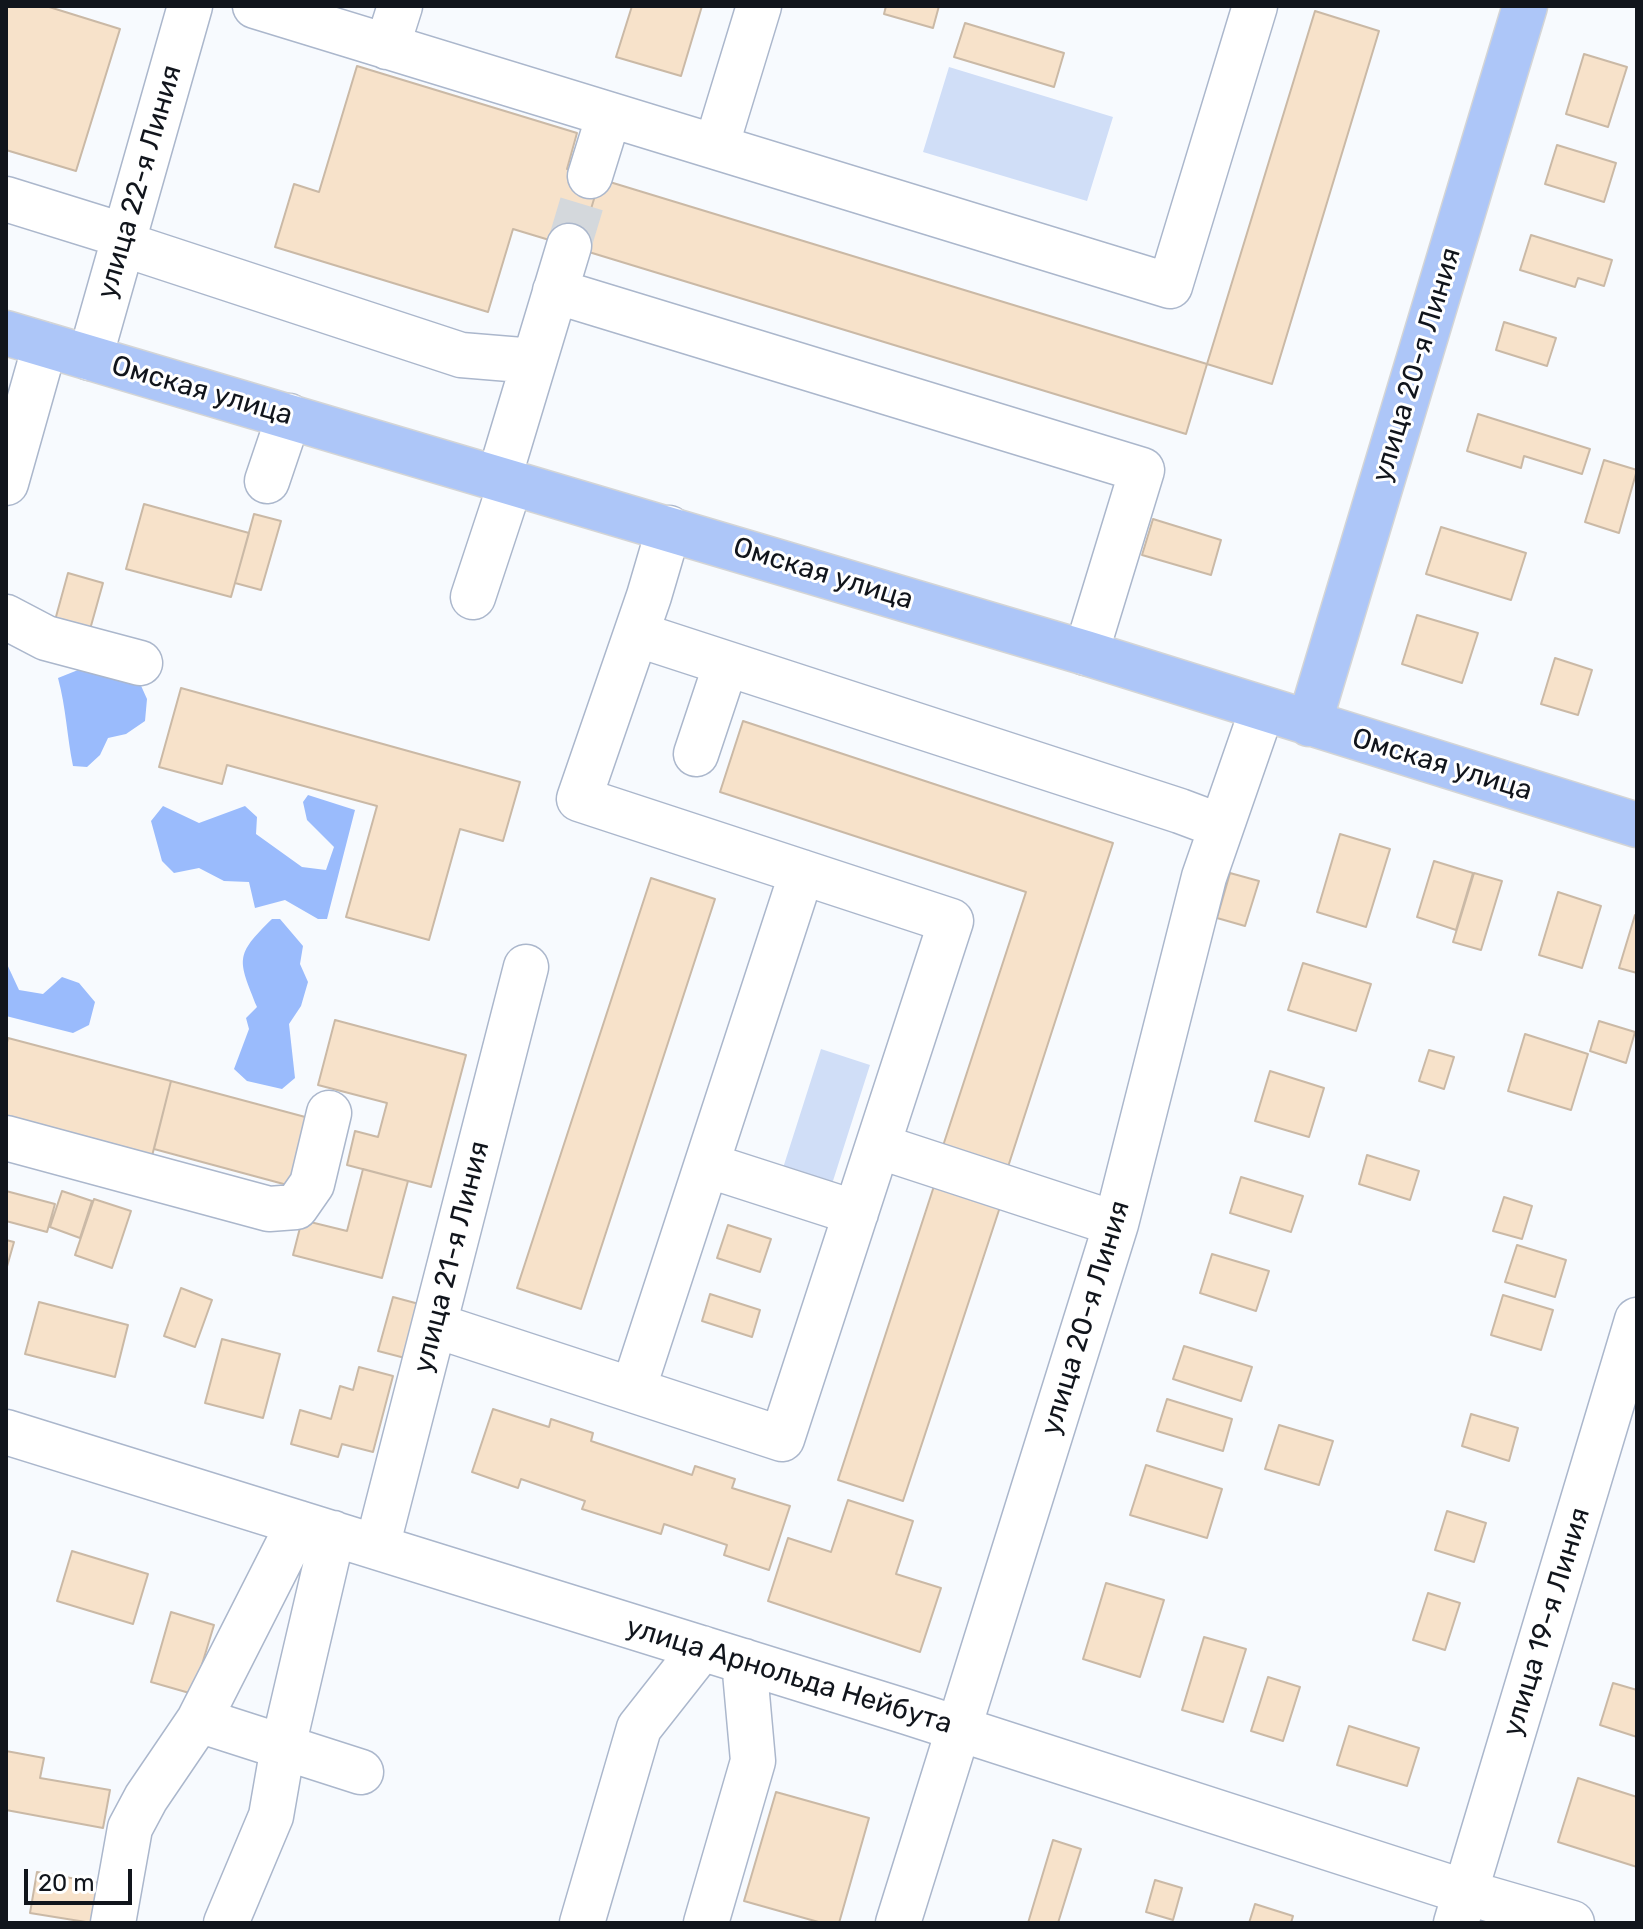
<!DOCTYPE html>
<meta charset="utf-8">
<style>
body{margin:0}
#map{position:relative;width:1643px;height:1929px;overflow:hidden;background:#f7fafe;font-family:Rubik,sans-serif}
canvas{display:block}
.frame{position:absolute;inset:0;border:8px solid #11151c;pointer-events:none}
.scale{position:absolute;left:24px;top:1869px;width:108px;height:36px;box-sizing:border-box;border:4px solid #11151c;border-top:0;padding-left:10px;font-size:24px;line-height:28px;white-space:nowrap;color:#11151c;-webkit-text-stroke:6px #fff;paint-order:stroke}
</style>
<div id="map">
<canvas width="1643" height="1929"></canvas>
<div class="frame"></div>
<div class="scale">20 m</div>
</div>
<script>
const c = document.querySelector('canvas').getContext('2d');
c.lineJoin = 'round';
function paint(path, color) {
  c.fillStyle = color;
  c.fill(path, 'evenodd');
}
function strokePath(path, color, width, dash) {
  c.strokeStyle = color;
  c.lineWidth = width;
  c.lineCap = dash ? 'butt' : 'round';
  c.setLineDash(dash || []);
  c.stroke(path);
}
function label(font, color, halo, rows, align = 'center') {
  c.font = font + ' Rubik,sans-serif';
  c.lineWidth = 6;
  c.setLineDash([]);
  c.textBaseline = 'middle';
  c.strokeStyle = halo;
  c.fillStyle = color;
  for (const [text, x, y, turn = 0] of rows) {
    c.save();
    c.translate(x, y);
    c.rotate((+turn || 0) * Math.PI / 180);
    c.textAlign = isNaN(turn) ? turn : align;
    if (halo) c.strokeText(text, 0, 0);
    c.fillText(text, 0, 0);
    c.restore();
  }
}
paint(new Path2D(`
 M949 67 1113 117 1087 201 923 152Z
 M821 1049 870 1065 832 1184 783 1168Z`), '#d0def7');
paint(new Path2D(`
 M93 664 138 679 147 699 145 721 126 734 108 738 100 755 87 767 73 766C67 737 66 707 58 678Z
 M308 795 355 810 327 919H318L285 900 255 908 249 882 224 881 199 868 174 873 162 861 151 821 163 806 199 823 245 806 257 817 256 834 302 867 326 870 334 847 307 820 303 802Z
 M272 919H280L303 946 300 964 308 982 301 1006 289 1024 295 1078 282 1089 247 1081 234 1069 249 1029 246 1018 257 1007C238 959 234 956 272 919Z
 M6 962 19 990 43 994 62 977 79 983 95 1002 89 1025 73 1033 6 1016Z`), '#9abbfc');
const building = new Path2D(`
 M6 6H46L120 29 76 171 6 150Z
 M632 6H702L681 76 616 57Z
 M886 6H939L933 28 884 14Z
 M1315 11 1379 31 1272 384 1207 364Z
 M965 23 1064 53 1054 87 954 57Z
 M1584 54 1627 67 1608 127 1566 114Z
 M357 66 577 133 567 169 600 179 579 249 513 229 488 312 275 247 294 184 319 192Z
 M1557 145 1616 163 1604 202 1545 184Z
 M600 179 1207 364 1186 434 579 249Z
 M1531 235 1612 260 1604 286 1578 278 1575 287 1520 270Z
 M1504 322 1556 338 1547 366 1496 350Z
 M1478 414 1590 449 1582 474 1524 456 1521 468 1467 451Z
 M1604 460 1637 470 1619 533 1585 522Z
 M144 504 249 533 231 597 126 569Z
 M254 514 281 521 261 590 235 583Z
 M1153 519 1221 540 1211 575 1142 555Z
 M1441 527 1526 553 1511 600 1426 574Z
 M68 573 103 583 89 633 54 624Z
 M1417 615 1478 633 1462 683 1402 664Z
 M1555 658 1592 670 1578 715 1541 704Z
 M181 688 520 782 503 841 460 829 429 940 346 917 377 806 227 765 222 784 159 767Z
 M743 721 1113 843 1006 1173 941 1152 1026 892 720 792Z
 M1340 834 1390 849 1366 927 1317 912Z
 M1434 861 1473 873 1456 930 1417 917Z
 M1230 873 1259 881 1245 926 1217 918Z
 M1474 873 1502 881 1481 950 1453 942Z
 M651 878 715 899 581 1309 517 1288Z
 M1558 892 1601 906 1582 968 1539 955Z
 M1635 915H1637V973L1619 968Z
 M1303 963 1371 984 1356 1031 1288 1010Z
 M335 1020 466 1055 431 1187 347 1165 355 1131 378 1137 387 1103 318 1085Z
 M1599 1021 1635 1032 1626 1063 1590 1051Z
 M1525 1034 1588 1054 1571 1110 1508 1091Z
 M8 1038 171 1081 151 1160 6 1121V1047Z
 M1429 1050 1454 1057 1444 1089 1419 1081Z
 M1270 1071 1324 1088 1309 1137 1255 1121Z
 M171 1081 309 1118 291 1186 154 1149Z
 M1367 1155 1419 1171 1410 1200 1359 1184Z
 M363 1169 408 1181 382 1278 293 1255 302 1220 347 1231Z
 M1241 1177 1303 1196 1291 1232 1230 1213Z
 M934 1186 1000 1207 903 1501 838 1480Z
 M6 1191 55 1204 47 1232 6 1221Z
 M62 1191 92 1201 80 1238 50 1227Z
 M1504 1197 1532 1206 1522 1239 1493 1231Z
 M94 1199 131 1211 112 1268 75 1255Z
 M728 1225 771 1239 760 1272 717 1258Z
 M6 1240 14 1242 6 1270Z
 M1517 1245 1566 1260 1555 1297 1505 1282Z
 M1212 1254 1269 1271 1256 1311 1200 1293Z
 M181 1288 212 1300 195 1347 164 1336Z
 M710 1294 760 1310 752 1337 702 1321Z
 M1503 1295 1553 1310 1541 1350 1491 1335Z
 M393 1297 419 1304 405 1358 378 1351Z
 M39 1302 128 1325 115 1377 25 1354Z
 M222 1339 280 1354 263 1418 205 1403Z
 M1184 1346 1252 1367 1241 1401 1173 1379Z
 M359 1367 393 1376 373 1452 342 1444 338 1457 291 1444 300 1410 331 1419 340 1386 353 1390Z
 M1167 1399 1232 1419 1223 1451 1157 1431Z
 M493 1409 549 1427 551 1419 593 1433 591 1441 692 1475 695 1466 735 1479 732 1488 790 1506 769 1570 724 1555 727 1545 664 1524 661 1534 582 1509 585 1501 521 1479 518 1488 472 1472Z
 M1471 1414 1518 1428 1509 1461 1462 1446Z
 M1279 1425 1333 1441 1319 1485 1265 1469Z
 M1146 1465 1222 1489 1207 1538 1130 1515Z
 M848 1500 913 1521 896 1574 941 1588 920 1652 768 1601 788 1538 831 1552Z
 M1447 1511 1486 1523 1474 1562 1435 1550Z
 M72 1551 148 1574 133 1624 57 1601Z
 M1106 1583 1164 1600 1140 1677 1083 1659Z
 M1428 1593 1460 1603 1445 1650 1413 1640Z
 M171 1612 214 1625 193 1694 151 1682Z
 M1204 1637 1246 1649 1223 1722 1182 1710Z
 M1268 1677 1300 1687 1283 1741 1251 1731Z
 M1613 1683 1637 1690V1737L1600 1725Z
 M1349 1726 1419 1748 1407 1786 1337 1765Z
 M6 1751 44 1758 40 1778 110 1790 103 1828 6 1810Z
 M1578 1778 1637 1797V1867L1558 1842Z
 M776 1792 869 1818 839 1923H822L744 1901Z
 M1053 1840 1081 1849 1058 1923H1028Z
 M37 1872 99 1883 92 1923 30 1913Z
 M1155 1880 1182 1888 1173 1920 1146 1912Z
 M1255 1904 1293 1916 1291 1923H1249Z`);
paint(building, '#f7e2ca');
strokePath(building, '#cab9a6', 2);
strokePath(new Path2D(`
 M569 246 590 176`), '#d4d8dc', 44, [44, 22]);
const minor = new Path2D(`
 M255 6 1170 286 1255 6
 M387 47 400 6
 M716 147 759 6
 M590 176 609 115
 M6 199 125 236
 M123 244 461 355 534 361
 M555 291 1142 470 1086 653
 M90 358 190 6
 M499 478 569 246
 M267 481 289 416
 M6 483 45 345
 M473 597 511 482
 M6 617 46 638 140 663
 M636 634 1180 811 1220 826
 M696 754 726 664
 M6 1138 269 1209 296 1207 312 1184 329 1113
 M878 1146 1116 1224
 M707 1165 856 1213
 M434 1325 782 1439 951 921 579 799 649 596 669 528
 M633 1390 802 872
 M6 1432 907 1712 1465 1892 1572 1923
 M377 1547 526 967
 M199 1720 361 1772
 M113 1923 130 1828 146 1798 199 1720 299 1523
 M226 1923 271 1816 283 1747 333 1533
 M582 1923 639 1728 702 1648
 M706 1923 753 1761 744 1661
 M898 1923 1116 1224 1204 877 1262 710
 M1456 1923 1637 1320`);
const major = new Path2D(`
 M6 333 1086 653 1637 825
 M1309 724 1525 6`);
strokePath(minor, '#abb7cc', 47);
strokePath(major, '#d4d5d6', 47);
strokePath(minor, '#fff', 44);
strokePath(major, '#adc6f8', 44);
label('28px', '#11151c', '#fff', [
 ["улица 22-я Линия",140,182,-74],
 ["улица 20-я Линия",1417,365,-73],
 ["Омская улица",202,391,16],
 ["Омская улица",823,574,17],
 ["Омская улица",1442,765,17],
 ["улица 21-я Линия",452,1257,-76],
 ["улица 20-я Линия",1086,1318,-73],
 ["улица 19-я Линия",1547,1622,-73],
 ["улица Арнольда Нейбута",789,1676,17]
]);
</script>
